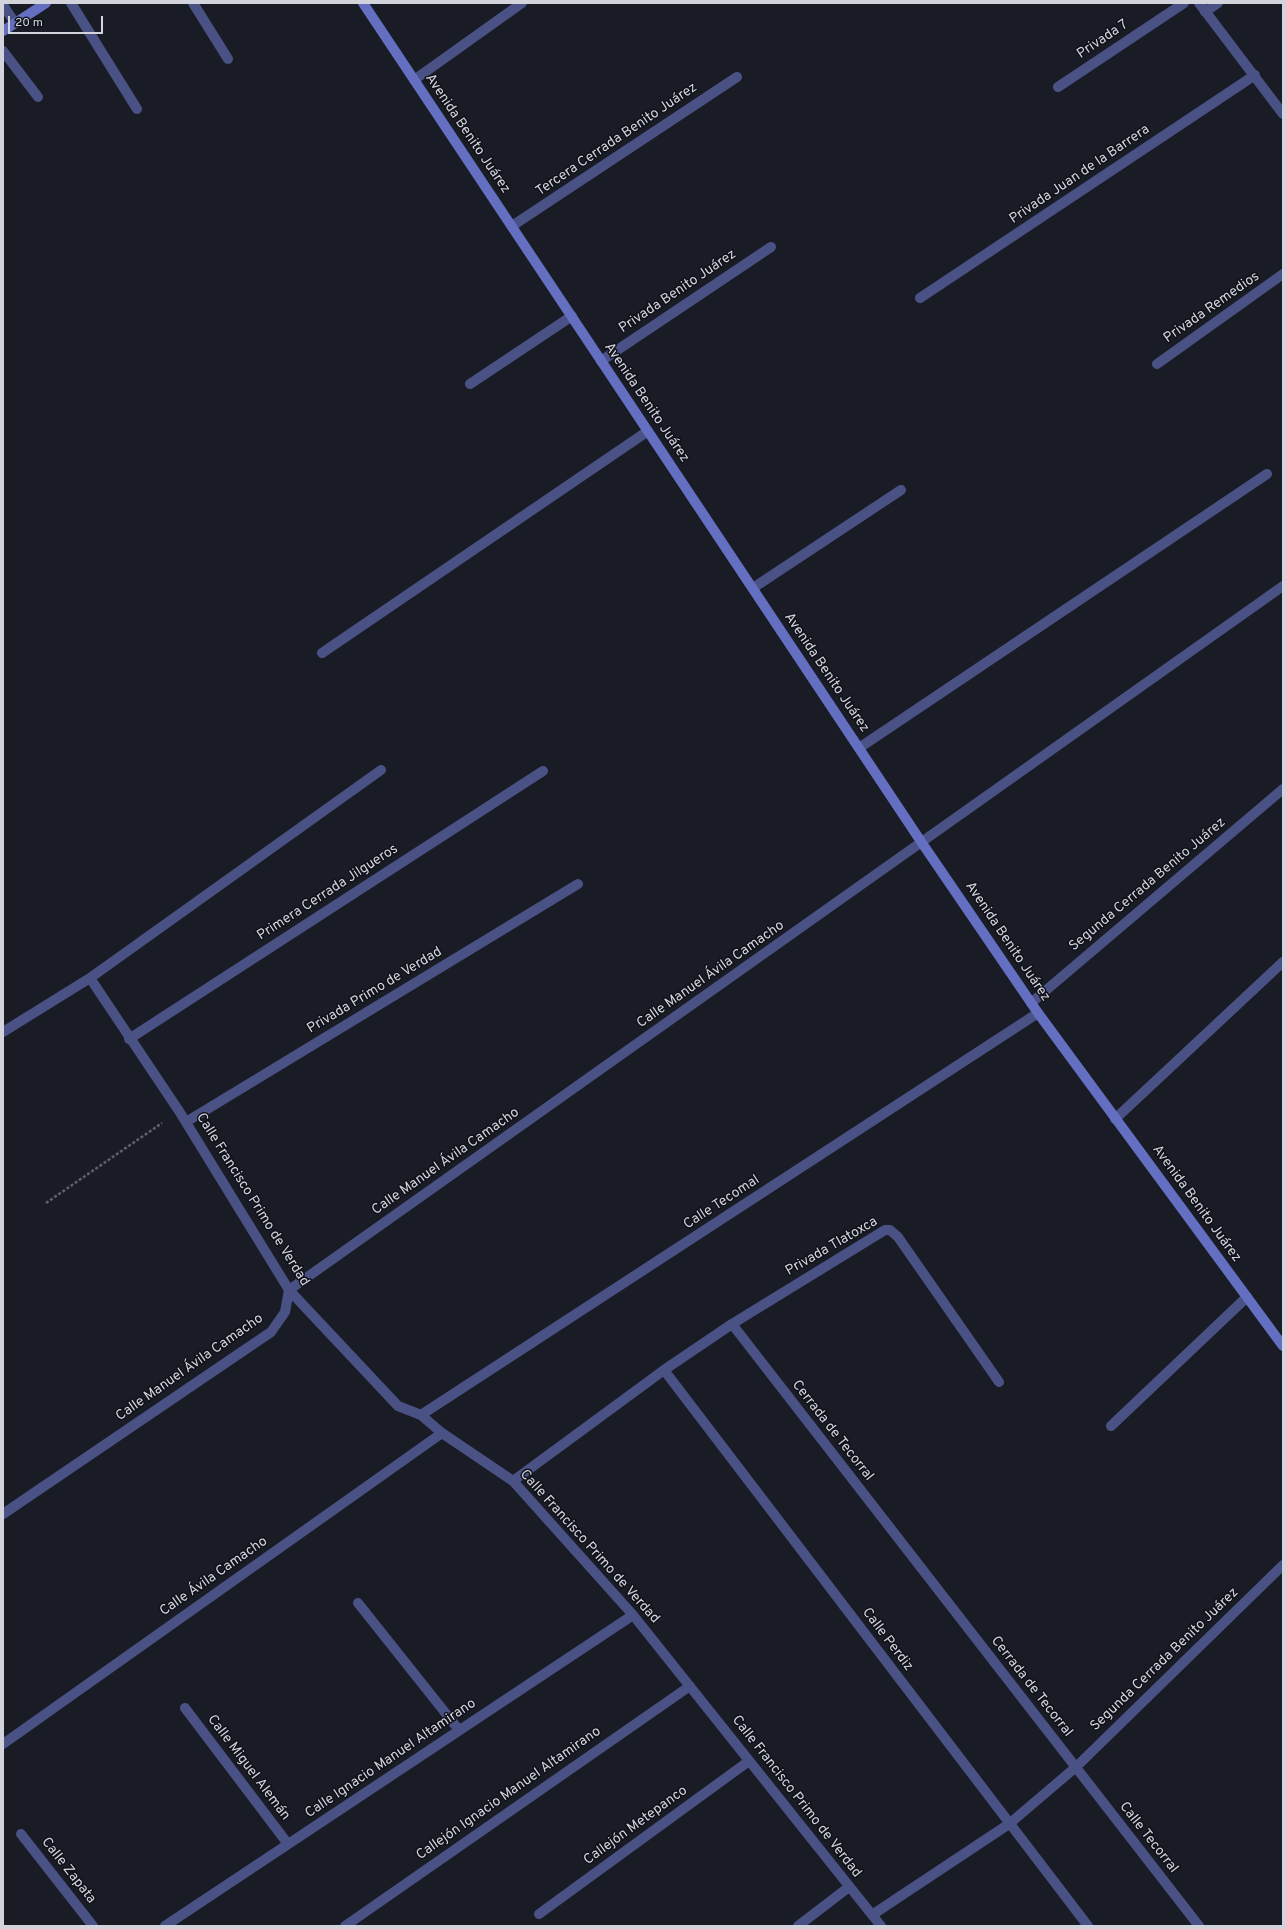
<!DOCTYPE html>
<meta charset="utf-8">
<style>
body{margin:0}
#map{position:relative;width:1286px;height:1929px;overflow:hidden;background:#191b25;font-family:Overpass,sans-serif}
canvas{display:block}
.frame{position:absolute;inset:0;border:4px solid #d3d4db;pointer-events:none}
.scale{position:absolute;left:8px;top:16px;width:95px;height:18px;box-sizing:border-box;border:2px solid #d3d4db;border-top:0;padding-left:5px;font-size:12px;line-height:14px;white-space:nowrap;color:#d3d4db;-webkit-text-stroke:3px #10121b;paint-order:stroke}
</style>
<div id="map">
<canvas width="1286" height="1929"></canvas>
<div class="frame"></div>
<div class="scale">20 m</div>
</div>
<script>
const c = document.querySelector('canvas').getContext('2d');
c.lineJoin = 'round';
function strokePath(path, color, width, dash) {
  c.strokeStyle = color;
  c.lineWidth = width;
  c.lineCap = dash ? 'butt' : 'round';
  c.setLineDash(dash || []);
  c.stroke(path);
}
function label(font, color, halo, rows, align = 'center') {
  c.font = font + ' Overpass,sans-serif';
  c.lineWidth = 3;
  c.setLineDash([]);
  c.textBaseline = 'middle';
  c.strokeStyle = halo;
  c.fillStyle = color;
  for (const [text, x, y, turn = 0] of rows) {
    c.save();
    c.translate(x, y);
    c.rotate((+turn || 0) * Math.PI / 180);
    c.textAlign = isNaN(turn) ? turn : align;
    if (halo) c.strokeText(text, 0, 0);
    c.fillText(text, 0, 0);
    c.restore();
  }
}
strokePath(new Path2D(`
 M46 1203 162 1123`), '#5f6069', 2.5, [3, 2]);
strokePath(new Path2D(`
 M71 3 137 109
 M193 3 228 59
 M1199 3 1283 114
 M3 5 15 23
 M1205 12 1218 3
 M3 51 38 97
 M414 80 522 3
 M1058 87 1184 3
 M512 226 737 77
 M920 298 1255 75
 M601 361 771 247
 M1157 364 1283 274
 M470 384 572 316
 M753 588 901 490
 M322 653 648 431
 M859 748 1267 474
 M90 978 179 1111 289 1290 398 1406 421 1415 442 1433 513 1481 633 1615 881 1926
 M1031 1003 1283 789
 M3 1032 90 978 381 770
 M129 1039 543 771
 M1115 1119 1283 962
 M186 1122 578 884
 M732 1324 1199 1926
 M664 1370 1088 1926
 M421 1415 1038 1013
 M1111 1426 1247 1297
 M513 1481 664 1370 732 1324 885 1230H890L898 1237 999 1382
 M3 1514 271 1332 285 1312 289 1290 1283 586
 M358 1603 459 1730
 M185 1708 288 1844
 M3 1744 442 1433
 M21 1834 93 1926
 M539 1914 749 1761
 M872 1915 1009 1824 1076 1767 1283 1565
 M165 1926 633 1615
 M345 1926 690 1686
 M798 1926 849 1887`), '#4a5285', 10);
strokePath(new Path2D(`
 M363 3 922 843 1038 1013 1283 1346
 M3 31 46 3`), '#646fc1', 10);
label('14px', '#d3d4db', '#10121b', [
 ["Privada 7",1103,40,-34],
 ["Avenida Benito Juárez",467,134,56],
 ["Tercera Cerrada Benito Juárez",617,140,-34],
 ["Privada Juan de la Barrera",1080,175,-34],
 ["Privada Benito Juárez",678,292,-34],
 ["Privada Remedios",1212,308,-35],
 ["Avenida Benito Juárez",646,403,56],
 ["Avenida Benito Juárez",826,673,56],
 ["Segunda Cerrada Benito Juárez",1148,885,-40],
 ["Primera Cerrada Jilgueros",328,893,-33],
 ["Avenida Benito Juárez",1007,942,56],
 ["Calle Manuel Ávila Camacho",711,975,-35],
 ["Privada Primo de Verdad",375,991,-31],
 ["Calle Manuel Ávila Camacho",446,1162,-35],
 ["Calle Francisco Primo de Verdad",252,1200,58],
 ["Calle Tecomal",722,1203,-33],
 ["Avenida Benito Juárez",1196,1204,54],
 ["Privada Tlatoxca",832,1247,-30],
 ["Calle Manuel Ávila Camacho",190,1368,-35],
 ["Cerrada de Tecorral",832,1431,52],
 ["Calle Francisco Primo de Verdad",589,1547,48],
 ["Calle Ávila Camacho",214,1577,-35],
 ["Calle Perdiz",887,1640,53],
 ["Segunda Cerrada Benito Juárez",1165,1660,-44],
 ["Cerrada de Tecorral",1031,1687,52],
 ["Calle Ignacio Manuel Altamirano",391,1759,-34],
 ["Calle Miguel Alemán",248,1768,53],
 ["Callejón Ignacio Manuel Altamirano",509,1794,-35],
 ["Calle Francisco Primo de Verdad",796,1797,52],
 ["Callejón Metepanco",636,1826,-36],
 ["Calle Tecorral",1148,1838,52],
 ["Calle Zapata",68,1871,52]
]);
</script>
